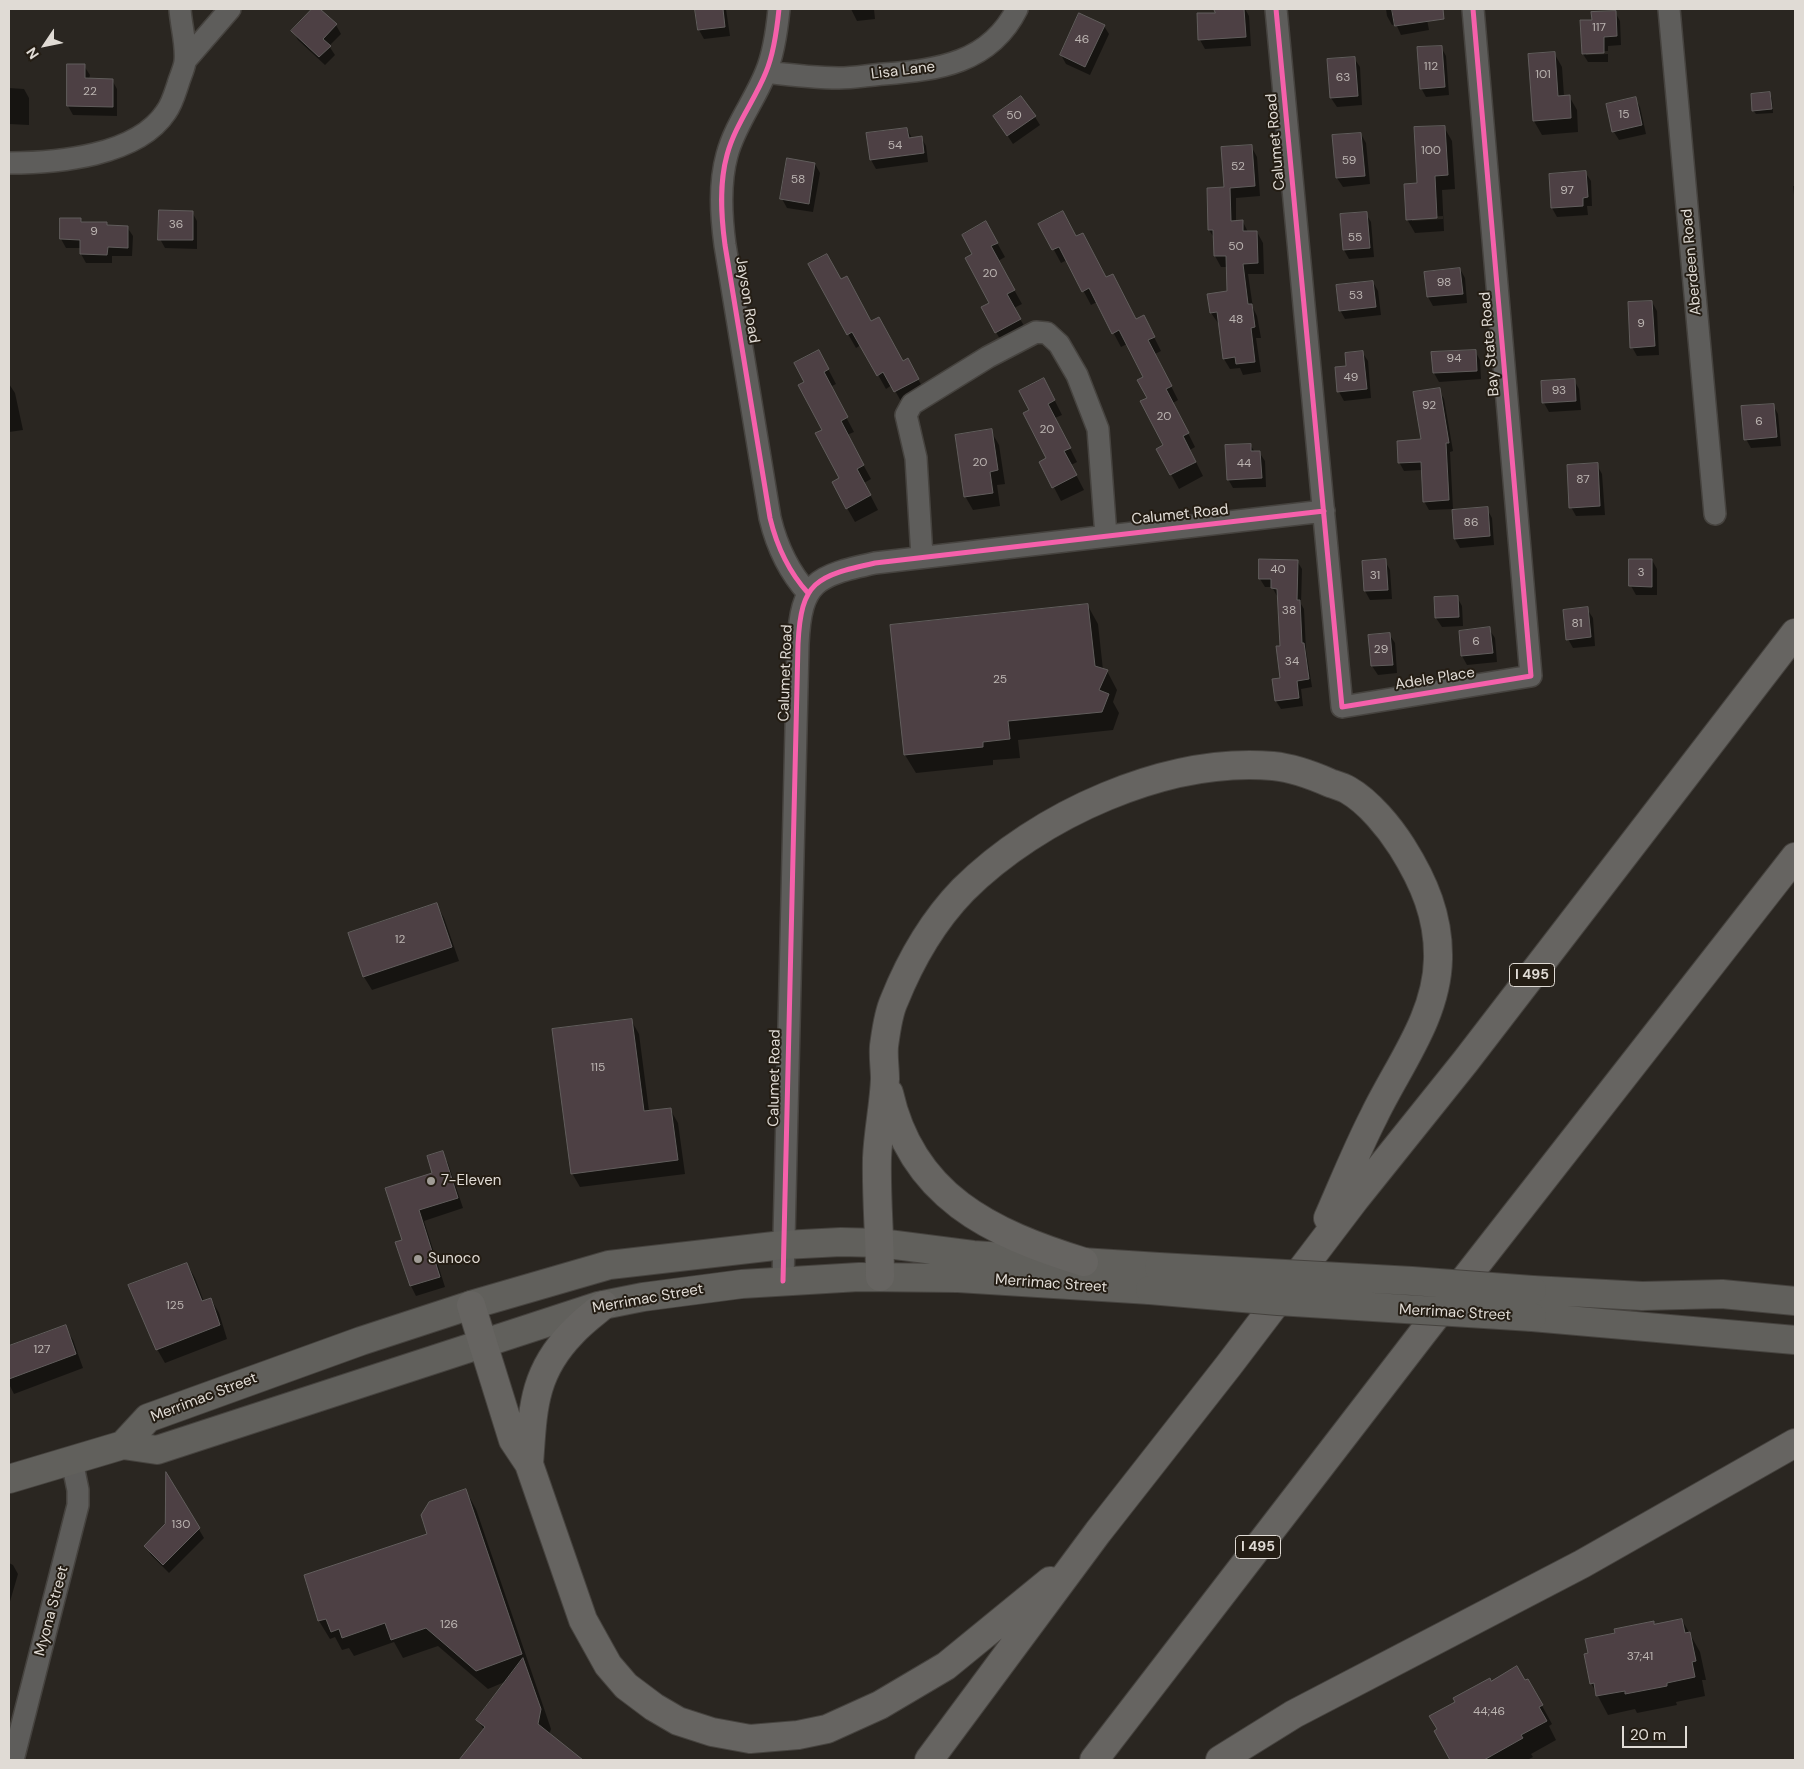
<!DOCTYPE html>
<style>
body{margin:0}
#map{position:relative;width:1804px;height:1769px;overflow:hidden;background:#2a2621;font-family:"DM Sans",sans-serif}
canvas{display:block}
.frame{position:absolute;inset:0;border:10px solid #e0dbd5;pointer-events:none}
.north{position:absolute;left:20px;top:20px;width:50px;height:50px;-webkit-text-stroke:4px #241d14;paint-order:stroke;rotate:236deg;font-size:14px;font-weight:700;line-height:20px;text-align:center;color:#e0dbd5}
.north::after{content:'';display:block;margin:auto;width:18px;height:22px;background:#e0dbd5;clip-path:polygon(50% 0,100% 100%,50% 72%,0 100%)}
.scale{position:absolute;left:1622px;top:1726px;width:65px;height:22px;box-sizing:border-box;border:2px solid #e0dbd5;border-top:0;padding-left:6px;font-size:15px;line-height:18px;white-space:nowrap;color:#e0dbd5;-webkit-text-stroke:4px #241d14;paint-order:stroke}
</style>
<div id="map">
<canvas width="1804" height="1769"></canvas>
<div class="frame"></div>
<div class="north">N</div>
<div class="scale">20 m</div>
</div>
<script>
const c = document.querySelector('canvas').getContext('2d');
c.lineJoin = 'round';
function paint(path, color) {
  c.fillStyle = color;
  c.fill(path, 'evenodd');
}
function strokePath(path, color, width, dash) {
  c.strokeStyle = color;
  c.lineWidth = width;
  c.lineCap = dash ? 'butt' : 'round';
  c.setLineDash(dash || []);
  c.stroke(path);
}
function label(font, color, halo, rows, align = 'center') {
  c.font = font + ' "DM Sans",sans-serif';
  c.lineWidth = 4;
  c.setLineDash([]);
  c.textBaseline = 'middle';
  c.strokeStyle = halo;
  c.fillStyle = color;
  for (const [text, x, y, turn = 0] of rows) {
    c.save();
    c.translate(x, y);
    c.rotate((+turn || 0) * Math.PI / 180);
    c.textAlign = isNaN(turn) ? turn : align;
    if (halo) c.strokeText(text, 0, 0);
    c.fillText(text, 0, 0);
    c.restore();
  }
}
paint(new Path2D(`
 M314 9H318L336 25 341 34 329 46 335 55 325 65 298 40 293 31Z
 M696 9H726L730 36 704 39 699 30Z
 M851 9H874L875 19 857 21Z
 M1216 9H1245L1249 16 1251 46 1205 49 1200 40 1198 15 1216 14Z
 M1386 9H1425L1429 30 1401 35 1396 24 1392 25 1387 16Z
 M1615 12 1620 21 1621 45 1608 46V51L1586 52V55L1608 54V62H1588L1583 54 1593 21Z
 M1104 26 1109 34 1090 75 1066 64 1061 55Z
 M1441 47 1446 56 1449 95 1426 97 1421 88Z
 M1554 53 1562 67 1564 96H1569L1577 110 1578 132 1542 135 1534 121Z
 M1354 58 1360 67 1362 105 1337 107 1331 98Z
 M69 66H84L90 75 89 79 112 80 117 89V116L73 115 68 106Z
 M9 88 24 89 29 98V125L9 124Z
 M1769 94 1772 98 1773 113 1756 114 1753 110Z
 M1635 98 1640 107 1646 134 1619 140 1614 132Z
 M995 117H1035L1040 125 1013 144Z
 M1444 127 1452 141 1455 189 1442 190 1444 231 1415 233 1407 219ZM1443 216V219L1412 221V218Z
 M907 129 912 138 921 137 926 146 928 162 876 169 871 160Z
 M1361 134 1366 143 1370 184 1343 187 1337 178Z
 M1251 146 1257 157 1260 196 1236 198V222H1243L1248 232H1257L1263 243 1264 274H1248L1253 308 1257 316 1261 338H1256L1261 372 1243 375 1240 368 1230 369 1224 359 1219 323H1218L1211 313 1228 293V267H1221L1215 256V239L1209 230 1226 188Z
 M815 164 820 173 813 212 787 208 782 199Z
 M1585 172 1591 181 1592 206H1587L1588 215 1557 217 1552 208Z
 M1793 186H1795V204Z
 M192 212 197 221V249L165 248 160 239Z
 M1366 214 1371 222 1374 257 1349 259 1344 250Z
 M81 220 82 223H106L108 227H127L133 236 132 256H112V263H86L81 254V248H66L61 239Z
 M986 223 1005 257 998 261 1022 304 1014 308 1028 333 1004 346 996 332 991 303 974 254Z
 M1040 224 1076 238 1137 320 1151 331 1161 351 1155 354 1178 400 1173 403 1195 447 1190 450 1203 476 1179 489 1158 450 1165 446 1148 399 1145 378 1127 344 1121 347 1097 302 1091 305 1067 260 1061 263Z
 M9 227 10 229 9 255Z
 M1460 269 1465 278 1467 303 1433 306 1428 297 1425 273Z
 M841 280 902 362 907 360 926 393 903 405 892 385 886 389 861 345 856 348 848 334Z
 M1373 282 1378 291 1381 315 1345 319 1340 310Z
 M1652 302 1657 311 1659 355 1637 356 1632 347Z
 M1475 351 1480 360 1481 379 1439 382 1434 373Z
 M1362 352 1368 361 1371 398 1344 401 1339 392 1347 367Z
 M826 365 836 384 830 387 854 432 847 435 871 479 864 483 878 510 855 522 847 508 841 479 823 430 800 386Z
 M1574 380 1579 389 1581 410 1549 412 1544 403Z
 M9 384 15 393 23 430 9 432Z
 M1439 390 1444 399 1453 451 1450 452 1453 509 1429 510 1424 501 1422 470 1404 471 1399 462 1422 441Z
 M1051 393 1062 415 1055 418 1077 462 1071 465 1084 490 1061 501 1041 462 1047 459 1030 411Z
 M1773 405 1778 414 1781 446 1751 448 1746 439Z
 M991 431 999 445 1005 484 997 485 1000 506 973 510 965 496Z
 M1250 445 1255 452H1259L1265 461 1266 487 1233 488 1228 479Z
 M1597 465 1602 474 1605 515 1576 516 1571 507Z
 M1487 509 1492 518 1494 545 1460 548 1455 539Z
 M1631 560H1652L1657 569V595H1636L1631 586Z
 M1297 561 1302 569 1301 604 1304 609 1306 650 1312 687 1301 689 1303 706 1281 709 1276 701 1282 679 1278 596H1277L1272 587H1265L1260 579Z
 M1385 561 1390 570 1392 599 1370 600 1365 591Z
 M1457 597 1462 606 1463 626 1442 627 1436 618 1435 598Z
 M1088 606 1098 624 1103 670 1107 671 1117 690 1113 702 1119 713 1113 730 1018 740 1020 758 993 760V765L916 773 905 755Z
 M1587 609 1593 618 1595 646 1573 648 1568 639Z
 M1489 629 1495 638 1497 662 1467 665 1462 656 1460 632Z
 M1389 634 1395 643 1397 673 1378 675 1372 666Z
 M436 904 444 918 459 961 372 990 364 977 350 933Z
 M631 1020 639 1034 649 1111 670 1109 678 1123 685 1174 580 1187 572 1173Z
 M442 1153 448 1163 463 1208 424 1221 445 1287 416 1296 411 1286 403 1240Z
 M187 1264 195 1278 204 1302 211 1299 219 1313 227 1339 165 1363 157 1349Z
 M65 1327 73 1340 83 1368 14 1394 9 1384V1348Z
 M167 1476 204 1538 169 1573 151 1555 146 1546 166 1524Z
 M466 1491 476 1509 551 1729 549 1735 581 1760H461L484 1730 478 1720 507 1681 488 1689 438 1646 403 1658 394 1642 354 1656 349 1648 342 1650 335 1637 330 1639 319 1621 306 1576 429 1535Z
 M9 1563 13 1565 18 1574 9 1605Z
 M1682 1620 1700 1652 1706 1680H1702L1705 1696 1676 1702 1677 1705 1637 1713 1635 1709 1608 1715 1591 1683 1589 1654 1616 1634 1653 1622 1655 1625Z
 M1528 1680 1552 1724 1549 1726 1556 1740 1531 1754 1533 1757 1527 1760H1452L1436 1731 1491 1682H1525Z`), '#0007');
const building = new Path2D(`
 M312 9H320L337 24 323 39 331 46 319 57 291 31Z
 M695 9H723L725 27 698 30Z
 M1214 9H1244L1246 37 1198 40 1197 13H1215Z
 M1392 9H1443L1444 19 1395 26Z
 M1616 11 1617 36 1604 37V53L1582 54 1580 20H1592L1591 12Z
 M1079 13 1105 25 1085 67 1060 55Z
 M1442 46 1445 87 1420 89 1417 47Z
 M1555 52 1558 96 1570 95 1571 118 1533 121 1528 54Z
 M1355 57 1358 96 1330 98 1327 59Z
 M67 64H85V78L113 79V107L67 106Z
 M1770 92 1772 109 1752 111 1751 94Z
 M1021 96 1036 116 1007 136 993 116Z
 M1636 97 1642 125 1612 132 1606 104Z
 M1445 126 1448 175 1435 176 1437 218 1406 220 1404 184 1417 183 1414 127Z
 M907 128 909 138 922 136 924 153 870 160 866 133Z
 M1361 133 1365 176 1336 178 1332 135Z
 M1252 145 1255 186 1230 188 1231 221 1243 220V231H1257L1258 263 1243 264 1248 304H1252L1255 327 1251 328 1255 362 1236 364 1235 357 1223 359 1217 312 1210 313 1207 294 1227 291 1226 256H1214L1213 230H1208L1207 188 1224 187 1221 147Z
 M787 158 815 163 809 204 780 199Z
 M1586 171 1588 197 1583 198V206L1551 208 1549 174Z
 M159 210 193 211V240H158Z
 M1063 211 1076 236 1083 233 1106 277 1113 274 1136 319 1144 315 1155 337 1148 340 1172 386 1166 389 1189 433 1183 436 1196 462 1170 475 1156 449 1163 445 1140 401 1147 398 1137 380 1143 377 1119 330 1112 334 1089 288 1082 292 1059 247 1052 250 1038 224Z
 M1367 212 1370 248 1343 250 1340 214Z
 M60 218H81V222H107V225L128 226V248L108 247 107 255 80 254V240L60 239Z
 M986 221 998 243 991 246 1015 290 1007 294 1021 319 995 333 981 307 989 303 965 258 972 254 962 235Z
 M827 254 841 279 847 276 871 321 879 317 903 361 908 358 919 379 894 392 883 372 877 376 852 332 847 335 808 264Z
 M1460 268 1463 294 1427 297 1424 272Z
 M1373 281 1376 307 1339 311 1336 285Z
 M1652 301 1655 346 1630 348 1628 302Z
 M819 350 829 369 824 372 848 417 841 421 864 465 857 469 871 495 846 509 832 482 839 478 815 433 822 430 798 385 804 382 794 363Z
 M1476 350 1477 371 1433 373 1431 352Z
 M1363 351 1367 389 1337 392 1335 367 1346 366 1345 353Z
 M1044 378 1055 400 1048 404 1071 448 1064 451 1077 475 1052 488 1039 462 1046 458 1023 413 1029 410 1019 391Z
 M1575 379 1576 401 1542 403 1541 381Z
 M1440 388 1449 443H1446L1449 500 1423 502 1421 462 1398 463 1397 441 1421 439 1413 392Z
 M1774 404 1777 437 1744 440 1741 406Z
 M992 429 998 470 990 472 993 493 964 497 955 435Z
 M1251 444V451H1260L1262 478 1227 480 1225 445Z
 M1598 463 1600 506 1569 508 1567 465Z
 M1488 507 1490 536 1454 539 1452 510Z
 M1259 559 1298 560 1297 600H1300L1302 643H1304L1309 679 1297 681 1299 698 1275 701 1272 679 1280 678 1276 646H1280L1277 589 1271 588V579H1259Z
 M1386 559 1388 590 1364 591 1362 561Z
 M1629 559H1652V587L1629 586Z
 M1458 596 1459 617 1435 618 1434 597Z
 M1088 604 1095 666 1108 670 1099 690 1109 694 1102 712 1008 721 1010 739 983 742V747L904 755 890 625Z
 M1588 607 1591 637 1566 640 1563 610Z
 M1490 627 1493 653 1461 656 1459 631Z
 M1390 633 1393 665 1371 666 1368 635Z
 M437 903 452 947 363 977 348 933Z
 M632 1019 644 1111 671 1108 678 1160 571 1174 552 1029Z
 M443 1151 458 1198 419 1210 440 1277 410 1286 395 1242 402 1240 385 1188 432 1173 427 1156Z
 M187 1263 202 1301 211 1298 220 1325 156 1350 128 1285Z
 M66 1325 76 1354 9 1379V1346Z
 M166 1472 200 1528 163 1565 144 1546 165 1524Z
 M466 1489 522 1654 476 1671 426 1628 391 1640 385 1623 342 1638 339 1629 331 1632 326 1619 318 1621 304 1575 427 1534 421 1515 429 1502Z
 M1682 1619 1685 1633 1690 1632 1696 1661 1692 1662 1695 1677 1667 1683V1686L1625 1694V1691L1596 1696 1594 1683 1590 1684 1584 1654 1588 1653 1585 1639 1615 1633 1614 1629 1654 1621V1624Z
 M523 1658 541 1709 538 1724 583 1760H459L485 1727 476 1720Z
 M1517 1666 1525 1680 1528 1679 1543 1705 1539 1707 1547 1721 1521 1735 1523 1738 1484 1760H1450L1434 1731 1437 1729 1429 1716 1455 1702 1453 1698 1490 1678 1491 1681Z`);
paint(building, '#4d4044');
strokePath(building, '#615d5c', 1);
const street = new Path2D(`
 M779 9C777 29 774 53 766 72 755 100 735 125 727 155 719 184 721 215 725 245L770 518C777 547 788 571 808 593
 M1276 9 1342 707 1531 676 1473 9
 M1669 9 1715 514
 M185 61 230 9
 M766 72C790 75 814 78 839 78 854 78 869 75 884 74 938 70 990 63 1017 9
 M9 163C57 163 137 156 166 112 172 104 175 93 178 84 180 77 184 69 185 62 187 45 181 26 180 9
 M922 557 916 458 906 415 912 404 988 357 1036 332 1047 333 1059 344 1077 375 1098 429 1106 536
 M783 1281 798 644C801 581 816 576 875 563L1324 511
 M13 1760 78 1505V1490L72 1461`);
const secondary = new Path2D(`
 M1532 1290 1642 1296 1722 1294 1795 1301
 M1532 1317 1795 1340
 M123 1445 148 1418 361 1341 471 1305 609 1265 783 1245 841 1242 880 1243 973 1255 1159 1267
 M9 1479 123 1445 157 1450 598 1306 643 1297 742 1284 859 1277 958 1278 1150 1290`);
const highway = new Path2D(`
 M889 1093C912 1196 990 1233 1084 1262
 M880 1277C880 1237 876 1197 877 1158 878 1132 884 1105 885 1079 885 1068 883 1057 884 1046 886 1032 888 1014 894 1001 910 961 933 921 963 890 1038 815 1166 757 1273 766 1293 768 1312 775 1330 783 1336 785 1343 787 1348 790 1369 802 1390 828 1402 847 1424 882 1439 917 1438 959 1437 1017 1398 1066 1374 1116 1357 1149 1343 1184 1328 1218
 M471 1305 513 1440 529 1464 583 1620 608 1665 626 1686 654 1707 678 1721 712 1732 750 1739 798 1735 827 1729 880 1705 946 1666 1050 1581
 M529 1464C533 1411 532 1374 572 1333 581 1323 593 1314 604 1305
 M929 1760 1098 1532 1229 1365 1356 1198 1465 1062 1795 633
 M1094 1760 1422 1334 1795 857
 M1220 1760 1294 1714 1582 1564 1795 1443`);
strokePath(street, '#46433f', 24);
strokePath(secondary, '#46433f', 30);
strokePath(highway, '#46433f', 30);
strokePath(street, '#5e5d5b', 21);
strokePath(secondary, '#61605c', 28);
strokePath(highway, '#666461', 28);
const secondaryBridge = new Path2D(`
 M1159 1267 1412 1281 1532 1290
 M1150 1290 1278 1301 1532 1317`);
strokePath(secondaryBridge, '#46433f', 30, []);
strokePath(secondaryBridge, '#61605c', 28);
strokePath(new Path2D(`
 M779 9C777 29 774 53 766 72 755 100 735 125 727 155 719 184 721 215 725 245L770 518C777 547 788 571 808 593
 M1276 9 1342 707 1531 676 1473 9
 M783 1281 798 644C801 581 816 576 875 563L1324 511`), '#f560ab', 5);
for (const [x, y, r, color] of [
 [431,1181,5,"#a09c96"],
 [418,1259,5,"#a09c96"]
]) {
  const dot = new Path2D();
  dot.arc(x, y, r, 0, 2 * Math.PI);
  c.fillStyle = color;
  c.fill(dot);
  strokePath(dot, '#241d14', 2);
}
label('12px', '#bbb4b1', null, [
 ["117",1599,28],
 ["46",1082,40],
 ["112",1431,67],
 ["101",1543,75],
 ["63",1343,78],
 ["22",90,92],
 ["15",1624,115],
 ["50",1014,116],
 ["54",895,146],
 ["100",1431,151],
 ["59",1349,161],
 ["52",1238,167],
 ["58",798,180],
 ["97",1567,191],
 ["36",176,225],
 ["9",94,232],
 ["55",1355,238],
 ["50",1236,247],
 ["20",990,274],
 ["98",1444,283],
 ["53",1356,296],
 ["48",1236,320],
 ["9",1641,324],
 ["94",1454,359],
 ["49",1351,378],
 ["93",1559,391],
 ["92",1429,406],
 ["20",1164,417],
 ["6",1759,422],
 ["20",1047,430],
 ["20",980,463],
 ["44",1244,464],
 ["87",1583,480],
 ["86",1471,523],
 ["40",1278,570],
 ["3",1641,573],
 ["31",1375,576],
 ["38",1289,611],
 ["81",1577,624],
 ["6",1476,642],
 ["29",1381,650],
 ["34",1292,662],
 ["25",1000,680],
 ["12",400,940],
 ["115",598,1068],
 ["125",175,1306],
 ["127",42,1350],
 ["130",181,1525],
 ["126",449,1625],
 ["37;41",1640,1657],
 ["44;46",1489,1712]
]);
for (const [x, y, w] of [
 [1532,975,45],
 [1258,1547,45]
]) {
  const box = new Path2D();
  box.roundRect(x - w / 2, y - 11.5, w, 23, 4);
  c.fillStyle = '#241d14';
  c.fill(box);
  strokePath(box, '#e0dbd5', 1);
}
label('bold 14px', '#e0dbd5', null, [
 ["I 495",1532,975],
 ["I 495",1258,1547]
]);
label('15px', '#e0dbd5', '#241d14', [
 ["Lisa Lane",903,71,-7],
 ["Calumet Road",1276,142,-95],
 ["Aberdeen Road",1692,262,-95],
 ["Jayson Road",747,300,81],
 ["Bay State Road",1490,344,-95],
 ["Calumet Road",1180,515,-6],
 ["Calumet Road",786,673,-88],
 ["Adele Place",1435,679,-9],
 ["Calumet Road",775,1078,-89],
 ["Merrimac Street",1051,1284,4],
 ["Merrimac Street",648,1299,-10],
 ["Merrimac Street",1455,1313,3],
 ["Merrimac Street",204,1398,-21],
 ["Myona Street",52,1611,-75]
]);
label('15px', '#e0dbd5', '#241d14', [
 ["7-Eleven",441,1181],
 ["Sunoco",428,1259]
], 'left');
</script>
